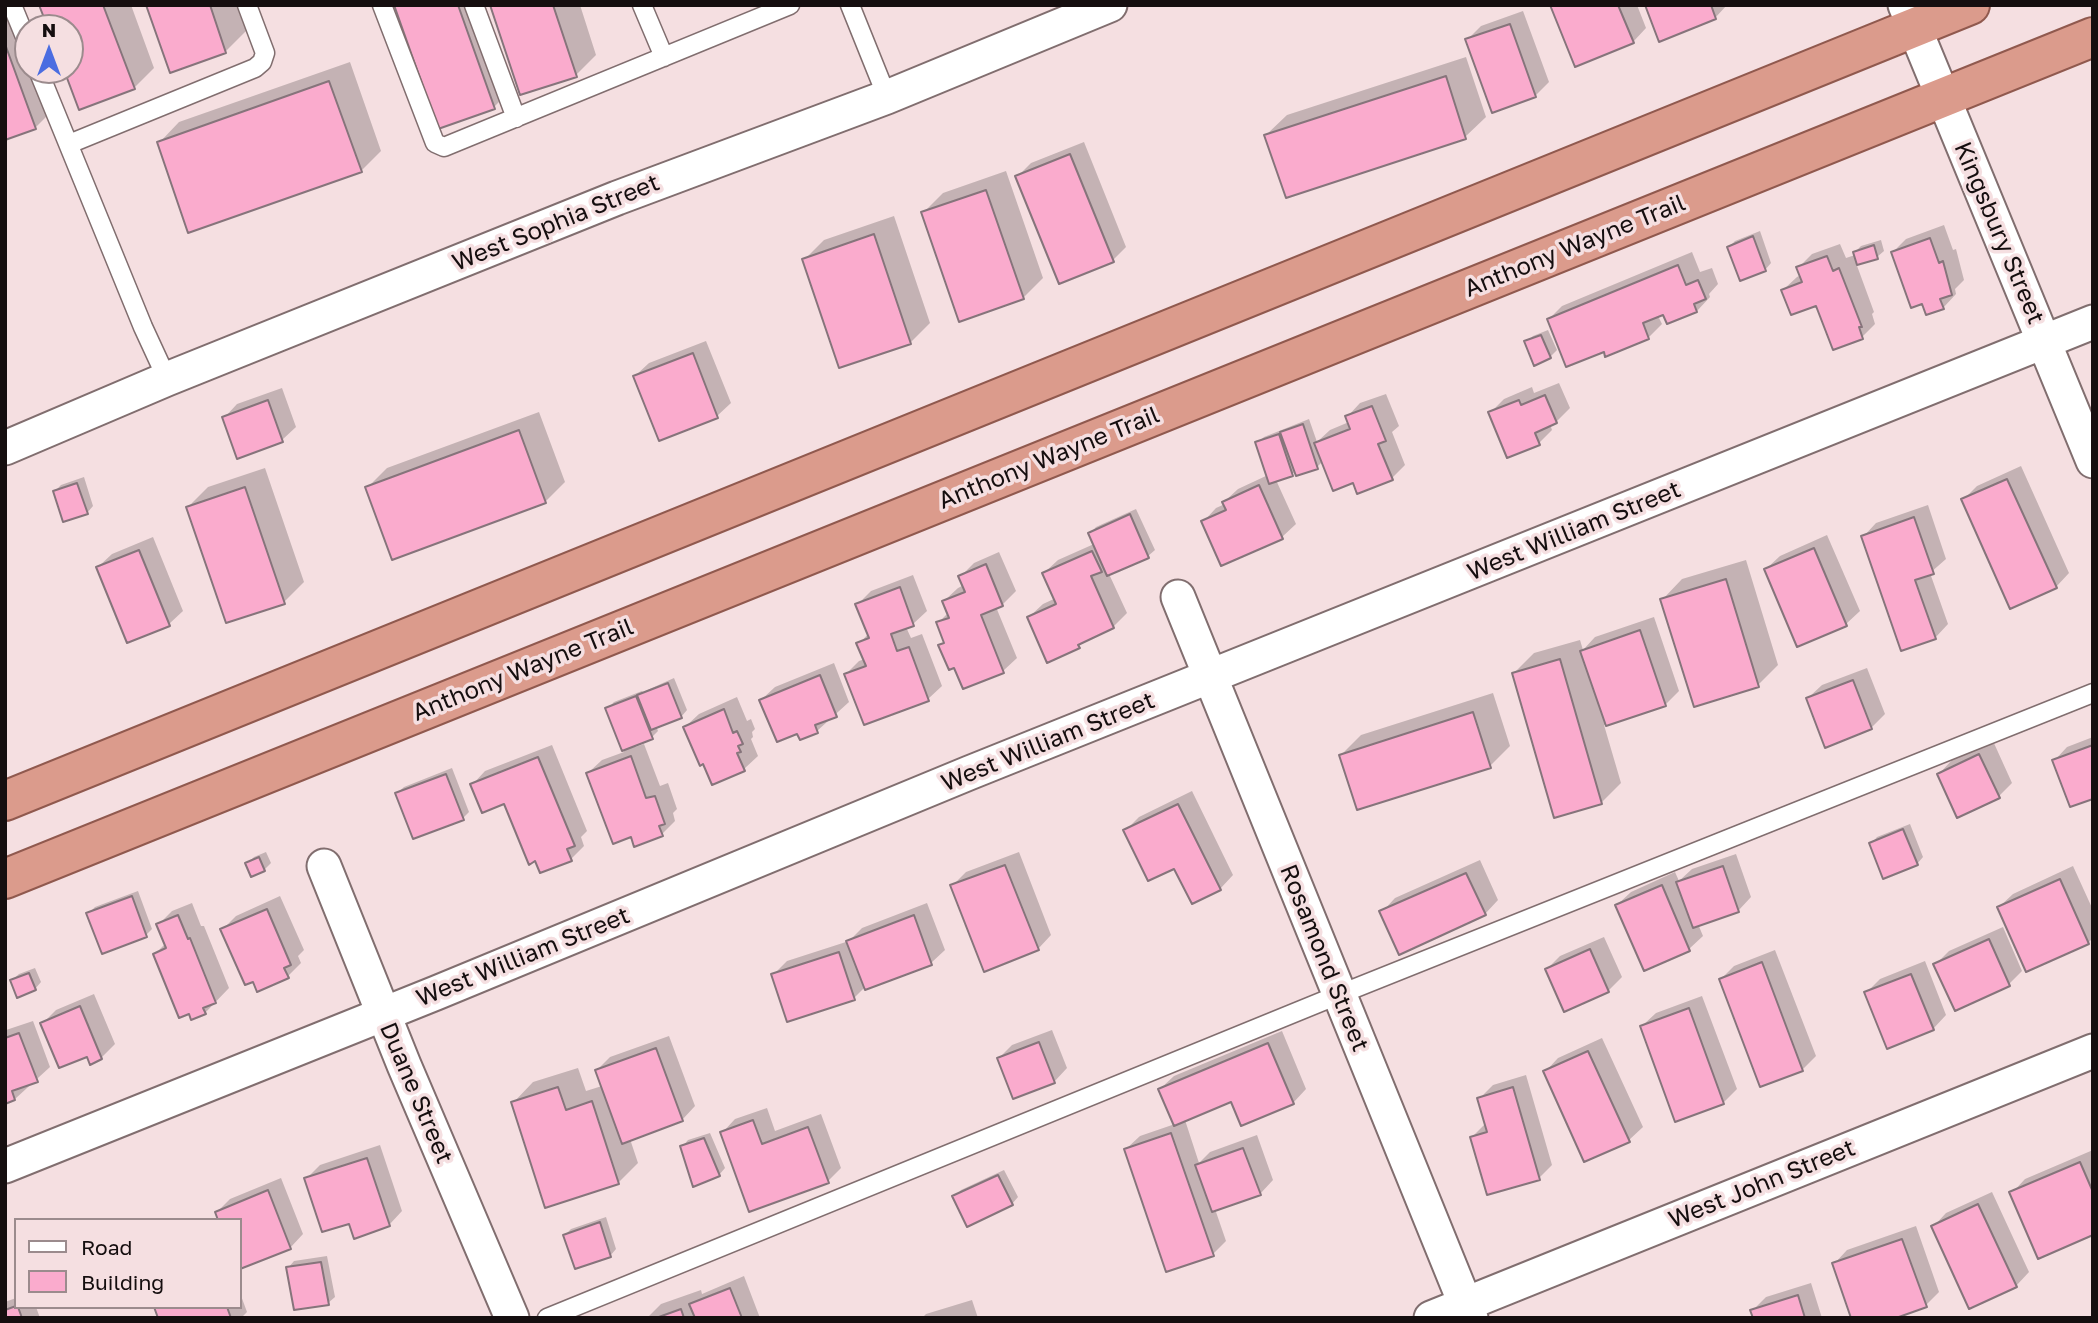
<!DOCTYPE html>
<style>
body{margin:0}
#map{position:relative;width:2098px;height:1323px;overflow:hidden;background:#f5dfe1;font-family:"Golos Text",sans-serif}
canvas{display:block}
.frame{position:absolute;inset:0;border:7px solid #150e0f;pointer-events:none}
.legend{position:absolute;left:14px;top:1218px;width:228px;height:91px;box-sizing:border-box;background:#f5dfe1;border:2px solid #9b8b8d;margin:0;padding:9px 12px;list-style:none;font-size:21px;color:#150e0f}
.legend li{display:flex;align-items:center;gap:14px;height:35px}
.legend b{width:35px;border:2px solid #9b8b8d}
.north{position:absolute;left:14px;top:14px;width:70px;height:70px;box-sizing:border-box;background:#f5dfe1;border:2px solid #9b8b8d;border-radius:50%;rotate:0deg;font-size:19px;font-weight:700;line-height:28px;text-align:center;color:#150e0f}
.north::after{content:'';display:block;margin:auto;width:24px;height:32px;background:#4b6de1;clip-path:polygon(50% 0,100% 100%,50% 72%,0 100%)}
</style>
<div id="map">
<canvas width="2098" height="1323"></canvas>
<div class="frame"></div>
<ul class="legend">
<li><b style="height:9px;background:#fff"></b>Road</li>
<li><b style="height:19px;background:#faabcd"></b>Building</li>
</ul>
<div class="north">N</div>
</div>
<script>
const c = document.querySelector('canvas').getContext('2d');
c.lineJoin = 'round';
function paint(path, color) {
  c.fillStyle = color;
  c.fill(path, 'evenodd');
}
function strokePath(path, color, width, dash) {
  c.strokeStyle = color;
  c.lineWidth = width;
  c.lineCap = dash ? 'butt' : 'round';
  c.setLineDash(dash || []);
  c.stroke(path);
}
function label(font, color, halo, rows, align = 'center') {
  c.font = font + ' "Golos Text",sans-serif';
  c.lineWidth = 7;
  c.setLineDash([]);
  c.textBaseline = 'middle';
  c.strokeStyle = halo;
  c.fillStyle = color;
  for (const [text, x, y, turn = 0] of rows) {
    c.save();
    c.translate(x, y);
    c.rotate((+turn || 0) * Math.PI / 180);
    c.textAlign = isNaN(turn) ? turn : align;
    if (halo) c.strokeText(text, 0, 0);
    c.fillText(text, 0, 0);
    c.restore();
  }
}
paint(new Path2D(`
 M5 5 28 32V70H41L55 108 35 128 5 138Z
 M41 5H131L154 68 134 88 65 70H70V28H50Z
 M148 5H236L246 31 226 51 171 70Z
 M396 5H485L514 87 494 107Z
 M492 5H580L596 55 576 75Z
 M1552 5H1637L1646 28 1633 42Z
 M1647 5H1727L1715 18Z
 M1523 11 1549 82 1535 96 1467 40 1481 26Z
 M1466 57 1486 117 1465 137 1287 195 1266 135 1287 115Z
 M350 62 381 151 361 171 159 143 179 122Z
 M1084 142 1126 247 1113 260 1017 177 1031 163Z
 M1006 171 1043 278 1023 298 923 213 943 193Z
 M894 216 930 323 910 343 804 260 824 240Z
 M1944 225 1953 250 1956 249 1964 280 1955 289 1956 294 1943 308 1923 302 1893 252 1906 239Z
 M1760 231 1771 263 1765 270 1729 247 1735 241Z
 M1881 240 1884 251 1877 257 1856 263 1874 312 1872 314 1875 324 1862 337 1817 304 1783 290 1797 277 1801 275 1798 268 1812 254 1840 244 1846 258 1855 255V252L1861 246Z
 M1692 252 1700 272 1712 268 1718 284 1709 294 1710 297 1697 311 1668 322 1664 313 1658 316 1662 324 1648 338 1605 350 1549 319 1562 306Z
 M1548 330 1557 350 1550 357 1526 342 1533 336Z
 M706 341 731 403 717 416 660 439 635 376 649 363Z
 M1559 383 1570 408 1556 422 1550 424 1552 430 1539 443 1490 413 1504 399 1532 387 1534 393Z
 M282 388 296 427 282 440 224 418 237 404Z
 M1386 394 1399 426 1392 432 1405 465 1392 478 1354 481 1323 461 1317 467 1296 471 1292 474 1276 480 1296 524 1282 537 1203 522 1216 508 1225 504 1224 502 1238 489 1268 475 1257 443 1264 437 1309 419 1317 442 1330 430 1349 422 1347 417 1360 403Z
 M539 412 565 482 545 502 367 488 387 468Z
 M2021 466 2069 573 2056 587 1963 500 1977 486Z
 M265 468 304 582 284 602 188 507 208 487Z
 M84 477 93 506 87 513 55 491 61 485Z
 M1928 505 1946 559 1930 573 1948 624 1935 638 1863 537 1876 523Z
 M1136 509 1155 550 1148 556 1109 574 1127 613 1113 627 1086 639 1079 646 1029 617 1043 604 1056 598 1044 573 1058 560 1094 544 1090 534 1096 527Z
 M1827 535 1860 611 1846 624 1766 569 1780 556Z
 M153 537 183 611 169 624 98 567 112 554Z
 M999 552 1016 591 1002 605 996 607 1017 658 1003 671 955 666 940 646 945 641 938 623 949 612 944 601 958 588 964 585 961 576 974 563Z
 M1746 560 1778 665 1758 685 1662 600 1682 579Z
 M913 575 927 611 913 624 906 627 911 638 922 634 942 686 928 699 865 723 846 674 859 661 865 659 859 644 869 633 858 604 871 591Z
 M1654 617 1679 691 1665 705 1604 725 1621 783 1601 803 1514 673 1534 653 1580 640 1583 650 1595 637Z
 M834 663 849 702 817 731 798 732 761 700 775 687Z
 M1867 668 1885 714 1871 728 1808 698 1822 685Z
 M674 678 687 710 681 717 656 726 658 731 652 737 634 744 635 747 644 744 660 786 668 783 677 809 673 813 675 821 662 834 632 835 588 773 602 760 624 752 607 709 614 702 642 691 643 692Z
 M1493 693 1510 746 1490 766 1341 755 1361 735Z
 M737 697 747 721 751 719 755 729 752 732 753 737 751 739 758 756 744 769 713 783 685 727 699 714Z
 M2093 737V797L2054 761 2067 747Z
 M1993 741 2012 783 1999 796 1939 774 1952 760Z
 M552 745 587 831 581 837 584 846 571 859 505 801 472 785 485 771Z
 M452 768 469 812 463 818 397 793 404 787Z
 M1192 791 1233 875 1220 889 1125 831 1139 817Z
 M1910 824 1923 857 1917 864 1871 844 1877 837Z
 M266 852 271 863 264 870 247 864 254 857Z
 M1019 852 1051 935 1038 949 952 886 966 872Z
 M1736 854 1751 897 1738 911 1698 924 1703 936 1689 949 1645 969 1617 905 1631 892 1675 872 1679 881 1692 869Z
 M1480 860 1498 900 1485 914 1382 912 1395 898Z
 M2073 866 2093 910V938L2088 943 1999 907 2013 894Z
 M138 891 152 929 146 935 88 914 95 907Z
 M280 896 304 950 298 956 301 963 288 976 223 929 236 916Z
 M192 903 201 926H204L229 988 205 1013 155 954 166 943 158 925 172 911Z
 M927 903 945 950 931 963 865 987 854 998 773 975 787 961 849 941 862 928Z
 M2003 927 2022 971 2009 984 1935 965 1949 951Z
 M1604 937 1622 977 1608 991 1547 969 1560 956Z
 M1775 950 1816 1056 1802 1070 1721 979 1734 966Z
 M1925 961 1946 1015 1933 1029 1866 993 1880 979Z
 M35 968 41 982 35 989 12 980 19 974Z
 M94 994 115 1044 101 1058 88 1054 42 1024 56 1010Z
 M1702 996 1737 1089 1723 1103 1642 1026 1656 1013Z
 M33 1021 50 1067 15 1099 5 1102V1027L6 1030Z
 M1052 1030 1067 1068 1054 1082 999 1058 1012 1045Z
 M1282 1031 1306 1089 1293 1103 1232 1100 1185 1120 1199 1163 1210 1152 1257 1135 1273 1180 1260 1194 1215 1209 1226 1241 1213 1254 1126 1149 1140 1136 1175 1124 1160 1089 1174 1076Z
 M669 1036 695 1106 682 1120 630 1139 638 1163 618 1183 513 1103 533 1082 578 1068 586 1091 602 1086 597 1070 610 1057Z
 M1602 1038 1643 1127 1629 1140 1585 1160 1545 1072 1558 1058Z
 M1526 1075 1552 1165 1539 1178 1472 1137 1486 1123 1479 1099 1493 1085Z
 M767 1108 775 1131 821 1114 841 1168 828 1181 722 1133 735 1119Z
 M710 1133 725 1168 719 1175 682 1147 688 1140Z
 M380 1145 402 1211 389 1225 350 1222 306 1179 320 1165Z
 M2093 1150V1233L2012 1193 2025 1179Z
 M1004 1170 1018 1197 1012 1204 955 1197 961 1190Z
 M281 1178 303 1234 290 1248 240 1268V1220L217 1212 230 1199Z
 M1992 1192 2029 1272 2016 1286 1933 1227 1946 1213Z
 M606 1217 616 1249 610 1256 565 1235 571 1229Z
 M1916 1226 1939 1292 1926 1305 1834 1264 1847 1250Z
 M327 1256 335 1297 328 1303 288 1268 294 1261Z
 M744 1276 760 1318H647L661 1304 701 1290 702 1294Z
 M1811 1283 1822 1318H1754L1752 1311 1766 1297Z
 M240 1293 247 1312 241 1318H160L156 1307H240Z
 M16 1298V1307H36L40 1318H5V1302Z
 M972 1300 978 1318H922L926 1314Z`), '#0003');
const building = new Path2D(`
 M39 5H103L135 89 79 110 64 70H70V28H48Z
 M146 5H210L226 53 170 73Z
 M394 5H458L495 109 438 129Z
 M490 5H553L577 77 520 95Z
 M1550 5H1618L1634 43 1575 67Z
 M1645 5H1711L1716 19 1659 42Z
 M1510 24 1536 97 1492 113 1465 39Z
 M5 44 36 129 5 140Z
 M1446 76 1466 139 1286 198 1264 135Z
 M329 81 362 172 188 233 157 142Z
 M1070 154 1114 262 1059 284 1015 176Z
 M986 190 1024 299 959 322 921 212Z
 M874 234 911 344 839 368 802 259Z
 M1753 236 1766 271 1740 281 1727 247Z
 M1930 238 1939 263 1943 261 1952 295 1940 299 1944 309 1926 315 1922 304 1911 308 1891 252Z
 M1874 245 1878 259 1857 265 1853 252Z
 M1827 256 1833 271 1839 268 1862 327H1859L1863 339 1833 350 1816 306 1791 315 1781 290 1802 282 1796 267Z
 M1678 265 1686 285 1698 280 1706 299 1694 304 1697 312 1667 324 1663 315 1643 323 1649 339 1605 357 1604 352 1566 367 1547 319Z
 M1541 335 1551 358 1534 366 1524 341Z
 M693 353 718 418 659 441 633 376Z
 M1545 395 1557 423 1535 433 1540 445 1507 458 1488 412 1519 400 1521 405Z
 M268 400 283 442 237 459 222 417Z
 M1372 406 1386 441 1378 444 1393 480 1357 494 1353 483 1333 491 1314 443 1350 429 1345 416Z
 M1303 424 1318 469 1296 476 1280 432Z
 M519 430 546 503 392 560 365 487Z
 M1279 434 1293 476 1269 484 1255 442Z
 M2007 479 2057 588 2010 609 1961 499Z
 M77 483 88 514 63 522 53 491Z
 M1259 485 1283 539 1221 566 1201 521 1226 510 1222 502Z
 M245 487 285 604 226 623 186 507Z
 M1130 514 1149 558 1107 576 1088 533Z
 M1914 517 1934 574 1915 580 1936 639 1901 651 1861 536Z
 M1814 548 1847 626 1797 647 1764 569Z
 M139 550 170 626 127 643 96 567Z
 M1092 551 1102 572 1091 576 1114 628 1078 645 1080 648 1047 663 1027 617 1056 604 1042 573Z
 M986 564 1003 606 981 615 1004 673 963 689 954 668 949 670 938 645 944 643 936 622 949 618 942 601 965 592 958 576Z
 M1726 579 1759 687 1694 707 1660 599Z
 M900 587 914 626 891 634 897 651 909 647 929 701 864 725 844 674 866 666 856 643 869 638 855 604Z
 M1640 630 1666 706 1606 726 1580 651Z
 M1560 659 1602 804 1554 818 1512 673Z
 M820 675 837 717 815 725 818 733 800 740 797 734 777 742 759 700Z
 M1853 680 1872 729 1825 748 1806 698Z
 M668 683 682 718 651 730 637 695Z
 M636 696 653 739 622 751 605 708Z
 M724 709 733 733 737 731 743 744 738 746 741 752 737 753 745 771 712 785 703 764 700 766 683 727Z
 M1473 712 1491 768 1357 810 1339 755Z
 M2093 745V799L2070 807 2052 760Z
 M1979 754 2000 798 1957 818 1937 774Z
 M631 756 646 798 655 796 665 824 659 826 663 836 634 847 631 837 613 844 586 773Z
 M538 757 575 846 567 849 572 861 540 873 535 861 529 865 504 804 482 813 470 784Z
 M446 774 464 820 413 839 395 793Z
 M1178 804 1221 890 1192 904 1174 869 1148 881 1123 830Z
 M1903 829 1918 865 1883 879 1869 843Z
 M259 857 265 871 251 877 245 863Z
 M1005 865 1039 950 984 972 950 885Z
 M1723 866 1739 912 1693 928 1676 882Z
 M1466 873 1486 915 1399 955 1379 911Z
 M2060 879 2089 944 2026 972 1997 907Z
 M1662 885 1690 951 1644 971 1615 905Z
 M132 896 147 937 102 954 86 913Z
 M267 909 291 965 284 968 289 978 257 992 253 982 245 985 220 929Z
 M178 915 188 939 190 938 216 1003 203 1008 206 1014 191 1020 189 1014 179 1018 153 954 166 948 156 924Z
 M914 915 932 965 865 990 846 941Z
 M1989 939 2010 986 1955 1011 1933 964Z
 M1590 949 1609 992 1564 1012 1545 969Z
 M839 952 855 1000 787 1022 771 974Z
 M1762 962 1803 1071 1760 1087 1719 979Z
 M29 973 36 990 17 998 10 980Z
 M1911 974 1934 1030 1887 1049 1864 992Z
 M80 1006 102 1059 90 1065 87 1057 59 1068 40 1023Z
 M1689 1008 1724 1104 1675 1122 1640 1026Z
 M19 1033 38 1082 12 1091 15 1100 5 1104V1038Z
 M1039 1042 1055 1083 1013 1099 997 1058Z
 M1268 1043 1294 1104 1241 1126 1231 1102 1174 1126 1158 1089Z
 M656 1048 683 1121 622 1144 595 1070Z
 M1588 1051 1630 1142 1584 1162 1543 1071Z
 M558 1087 566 1110 592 1101 619 1184 545 1208 511 1102Z
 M1513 1087 1540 1180 1487 1195 1470 1137 1487 1132 1477 1098Z
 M753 1120 762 1144 808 1127 829 1183 749 1212 720 1132Z
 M1171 1133 1214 1256 1166 1272 1124 1149Z
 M704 1138 720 1176 693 1187 680 1146Z
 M1243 1148 1261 1195 1212 1212 1195 1165Z
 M367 1158 390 1226 354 1239 349 1224 322 1232 304 1178Z
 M2080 1162 2093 1192V1235L2038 1259 2009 1192Z
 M998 1175 1013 1205 967 1227 952 1196Z
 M268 1190 291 1249 240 1269V1220H218L215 1212Z
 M1978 1204 2017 1287 1969 1309 1931 1226Z
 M600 1222 611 1257 575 1269 563 1235Z
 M1902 1239 1927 1307 1896 1318H1851L1832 1263Z
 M321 1262 329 1305 294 1310 286 1267Z
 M730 1288 742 1318H695L689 1304Z
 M1798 1295 1805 1318H1753L1750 1310Z
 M16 1306 18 1307 22 1318H5V1310Z
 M154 1307H227L231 1318H158Z
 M681 1309 684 1318H656Z`);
paint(building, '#faabcd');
strokePath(building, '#86747b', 2);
const service = new Path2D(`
 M12 5 28 44
 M382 5 435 143 444 147 790 5
 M474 5 516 118
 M642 5 664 57
 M850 5 887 97
 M38 70 143 327 167 379
 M69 144 255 68 262 62 265 53 247 5
 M547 1318 1338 995 2093 693`);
const minor = new Path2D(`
 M1905 5 2093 461
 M5 448 167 379 617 198 887 97 1110 5
 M1178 597 1471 1318
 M324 866 404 1065 512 1318
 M5 1166 436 993 969 773 2093 322
 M1431 1318 2093 1051`);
const trunk = new Path2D(`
 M5 801 1970 5
 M5 879 2093 37`);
strokePath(service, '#816e6f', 21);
strokePath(minor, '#816e6f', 37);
strokePath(trunk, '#90594e', 42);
strokePath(service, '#fff', 18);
strokePath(minor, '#fff', 33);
strokePath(trunk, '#db9b8c', 38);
label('24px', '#150e0f', '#f5dfe1', [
 ["West Sophia Street",556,223,-22],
 ["Kingsbury Street",1999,233,67],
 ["Anthony Wayne Trail",1575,246,-22],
 ["Anthony Wayne Trail",1049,458,-22],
 ["West William Street",1574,531,-22],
 ["Anthony Wayne Trail",523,670,-22],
 ["West William Street",1048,742,-22],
 ["West William Street",523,957,-22],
 ["Rosamond Street",1324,958,68],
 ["Duane Street",416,1093,67],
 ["West John Street",1762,1184,-22]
]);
</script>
